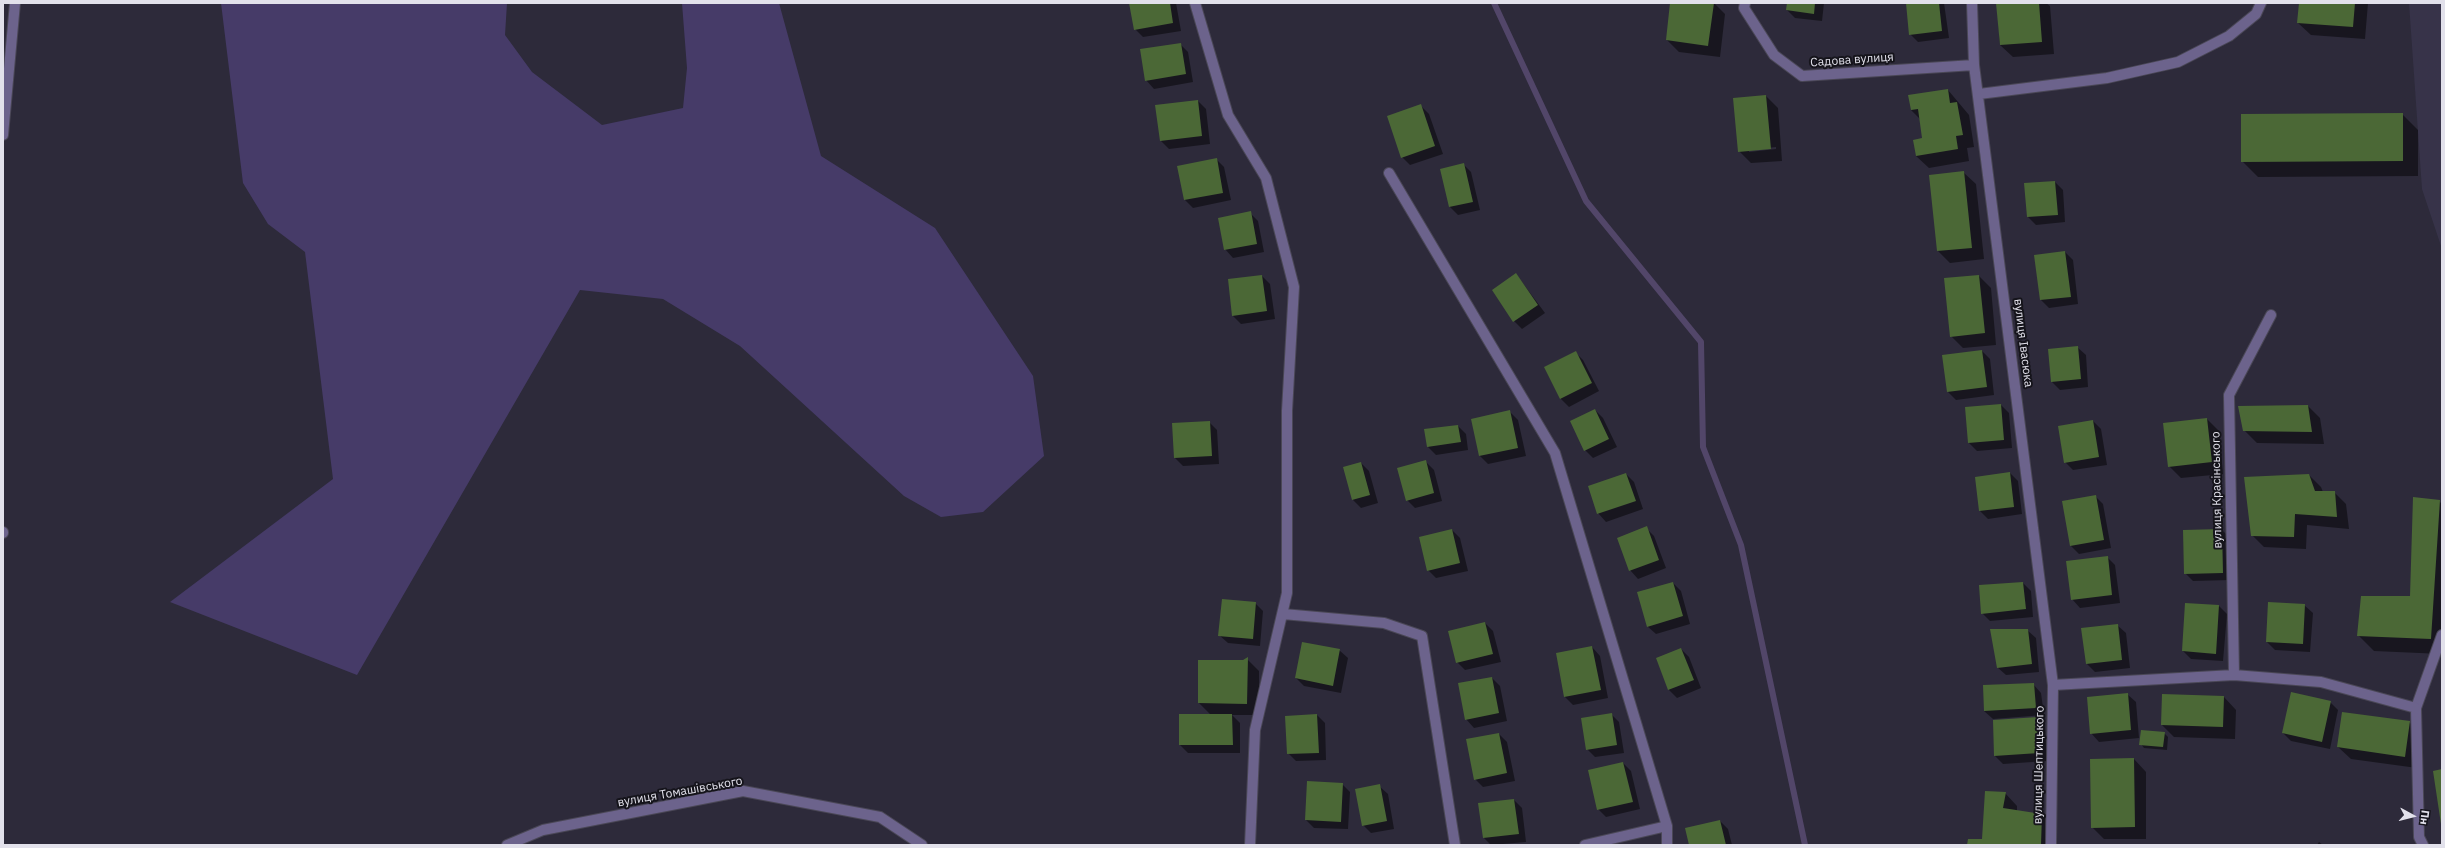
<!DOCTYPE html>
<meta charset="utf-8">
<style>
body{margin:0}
#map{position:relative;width:2445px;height:848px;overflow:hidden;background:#2d2a3a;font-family:"IBM Plex Sans",sans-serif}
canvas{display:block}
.frame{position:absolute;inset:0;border:4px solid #e2e1eb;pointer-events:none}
.north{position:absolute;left:2393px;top:796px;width:40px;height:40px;-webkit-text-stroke:3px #15141b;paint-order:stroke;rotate:97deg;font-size:11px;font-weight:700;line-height:16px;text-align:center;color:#e2e1eb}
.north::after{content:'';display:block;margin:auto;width:14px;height:18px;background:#e2e1eb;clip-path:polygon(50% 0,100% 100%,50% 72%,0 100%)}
</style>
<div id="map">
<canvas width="2445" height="848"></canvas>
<div class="frame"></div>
<div class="north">Пн</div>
</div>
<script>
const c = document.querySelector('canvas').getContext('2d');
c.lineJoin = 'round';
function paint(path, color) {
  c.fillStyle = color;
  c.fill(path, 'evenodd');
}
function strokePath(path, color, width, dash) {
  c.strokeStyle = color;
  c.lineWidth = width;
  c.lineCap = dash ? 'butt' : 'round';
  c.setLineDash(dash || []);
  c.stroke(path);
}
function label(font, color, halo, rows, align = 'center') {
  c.font = font + ' "IBM Plex Sans",sans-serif';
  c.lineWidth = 4;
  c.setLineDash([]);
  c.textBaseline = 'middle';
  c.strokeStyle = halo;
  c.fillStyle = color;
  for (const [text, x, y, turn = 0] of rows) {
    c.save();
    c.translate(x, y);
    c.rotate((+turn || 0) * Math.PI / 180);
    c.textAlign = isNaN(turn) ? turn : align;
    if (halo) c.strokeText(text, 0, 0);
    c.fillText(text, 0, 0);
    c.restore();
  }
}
paint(new Path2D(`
 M2409 3H2442V249L2422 189Z`), '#373349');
paint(new Path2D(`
 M221 3H507L505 35 532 72 602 125 683 108 687 68 682 3H779L821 156 935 228 1033 376 1044 456 983 512 941 517 904 496 740 346 663 299 580 290 357 675 170 602 333 479 305 252 268 224 243 183Z`), '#463b68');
paint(new Path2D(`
 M1130 3H1176L1181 31 1143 37 1135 29Z
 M1671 3H1714L1725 14 1720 57 1679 52 1667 40Z
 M1788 3H1824L1822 21 1795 18 1787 10Z
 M1907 3H1944L1949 38 1918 42 1910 34Z
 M1997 3H2046L2050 6 2054 54 2013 57 2000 45Z
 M2300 3H2368L2365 39 2311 35 2298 23Z
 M1180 44 1188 52 1193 82 1154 89 1146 80Z
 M1948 90 1969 115 1974 147 1967 148 1969 161 1929 168 1916 156 1924 139 1920 119 1911 110Z
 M1766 96 1778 108 1782 161 1751 163 1739 151ZM1776 147V149L1749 152V150Z
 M1198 101 1206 109 1210 144 1169 149 1161 141Z
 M1421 106 1429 114 1443 154 1410 165 1402 157Z
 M2402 114 2418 130V176L2258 177 2242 161Z
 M1216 159 1224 167 1231 200 1193 208 1185 200 1179 167Z
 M1463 164 1471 172 1480 210 1458 215 1450 207 1441 170Z
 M1963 172 1976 184 1984 259 1950 263 1938 251 1930 176Z
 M2055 182 2063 190 2065 222 2036 225 2028 217Z
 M1250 213 1258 221 1264 252 1233 258 1225 249Z
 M2065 252 2073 260 2078 304 2049 308 2041 300 2035 256Z
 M1516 274 1545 313 1522 329 1514 321Z
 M1262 276 1270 284 1275 319 1241 324 1233 316Z
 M1979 276 1991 288 1996 345 1963 348 1951 336Z
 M2077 347 2086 355 2088 387 2060 390 2052 382Z
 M1982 351 1990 359 1994 395 1956 400 1948 392Z
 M1575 352 1583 360 1599 391 1569 407 1561 399 1545 367Z
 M2001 405 2009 413 2012 448 1977 451 1969 443 1966 408Z
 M2308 406 2320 418 2324 444 2257 443 2244 430Z
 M1595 410 1603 418 1617 447 1593 458 1585 450Z
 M1510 412 1518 420 1526 456 1488 464 1480 456 1472 420Z
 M2207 419 2219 431 2223 474 2181 478 2169 466Z
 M2093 421 2101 429 2107 465 2073 470 2065 462Z
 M1209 422 1217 430 1219 464 1183 466 1175 458Z
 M1458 426 1466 434 1468 450 1436 455 1428 447Z
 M1426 462 1434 470 1442 501 1415 508 1407 500Z
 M1361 463 1369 471 1378 503 1361 508 1353 500 1344 468Z
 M2010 473 2018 481 2022 514 1988 519 1980 511Z
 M1626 474 1634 482 1643 509 1606 522 1598 513Z
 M2309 475 2321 487 2323 492H2334L2346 504 2349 529 2307 525 2306 549 2264 547 2252 535Z
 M2095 496 2103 504 2111 548 2079 554 2071 546 2063 502Z
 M2439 501 2442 504V654L2374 651 2358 635 2411 597Z
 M1646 528 1654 536 1666 568 1638 579 1630 570Z
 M1452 530 1460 538 1468 571 1436 578 1428 570Z
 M2222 530 2230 538 2231 580 2193 581 2185 573Z
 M2107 557 2115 565 2120 603 2080 608 2072 599Z
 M1673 583 1681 591 1690 624 1656 634 1647 626Z
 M2023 583 2031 591 2033 617 1990 621 1982 613Z
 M1255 603 1263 611 1260 646 1228 643 1219 635Z
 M2304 605 2313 613 2310 652 2275 650 2267 642Z
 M2219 606 2227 614 2223 661 2191 659 2183 651Z
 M1485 623 1493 631 1501 662 1465 670 1457 662Z
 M2117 625 2126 633 2130 668 2095 672 2087 664Z
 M2027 630 2036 638 2039 672 2006 675 1997 667Z
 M1592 647 1600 656 1608 698 1573 705 1565 697 1557 654Z
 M1681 649 1689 657 1701 688 1677 698 1669 690 1657 659Z
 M1339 650 1348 658 1341 693 1304 686 1296 678Z
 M1247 659 1259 671V715H1232L1240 723V753H1188L1180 745 1211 715 1199 703Z
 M1492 678 1500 686 1507 721 1474 728 1466 719Z
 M2033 684 2041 693 2044 715 1993 719 1984 711Z
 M2127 694 2136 702 2139 738 2099 742 2091 733Z
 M2224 697 2236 710 2235 739 2174 737 2162 725Z
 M2330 702 2338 710 2330 749 2291 741 2283 733Z
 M1611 714 1619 722 1624 753 1595 757 1587 749Z
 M1317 715 1325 723 1326 760 1296 761 1288 753Z
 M2037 718 2045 727 2047 761 2003 764 1995 756 1994 721Z
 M2409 722 2422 734 2417 768 2351 759 2338 747Z
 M2164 733 2168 737 2167 750 2144 748 2141 744Z
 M1499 734 1507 742 1515 781 1483 787 1475 779Z
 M2134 759 2146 772V839H2104L2092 827Z
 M1623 763 1631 771 1640 809 1606 817 1598 809Z
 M1342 784 1350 792 1348 829 1314 828 1306 820Z
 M1379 786 1388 794 1394 829 1371 833 1363 825Z
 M2005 793 2017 806V811L2042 815 2054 827V845H1968L1983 840Z
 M1514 800 1522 808 1526 842 1491 845 1484 838 1480 804Z
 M1720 821 1728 829 1732 845H1690Z
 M2319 842 2323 845H2317Z`), '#0007');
strokePath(new Path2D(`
 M1494 3 1586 201 1701 342 1703 447 1741 545 1805 845`), '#524669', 6);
paint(new Path2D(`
 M1129 3H1170L1173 23 1134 30Z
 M1670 3H1714L1708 46 1666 40Z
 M1787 3H1815L1814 14 1786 10Z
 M1906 3H1939L1942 31 1909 35Z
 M1996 3H2039L2042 42 2000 45Z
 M2299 3H2355L2353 27 2297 23Z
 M1181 43 1186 74 1145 81 1140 49Z
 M1948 89 1950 103 1957 102 1963 135 1956 136 1958 149 1916 156 1913 140 1922 138 1918 109 1911 110 1908 95Z
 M1766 95 1771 149 1738 152 1733 98Z
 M1198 100 1202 136 1160 141 1155 105Z
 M1421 104 1435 146 1401 158 1387 116Z
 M2403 113V161L2241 162V114Z
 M1217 158 1223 193 1184 200 1177 166Z
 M1464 163 1473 202 1449 207 1440 169Z
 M1964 171 1972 248 1937 251 1929 175Z
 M2055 181 2058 215 2027 217 2024 183Z
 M1251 211 1257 244 1224 250 1218 218Z
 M2065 251 2071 297 2040 300 2034 255Z
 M1516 273 1538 305 1513 322 1492 290Z
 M1262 275 1267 311 1232 316 1228 279Z
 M1979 275 1985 333 1950 337 1944 278Z
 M2078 346 2081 379 2051 382 2048 349Z
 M1982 350 1987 387 1947 392 1942 355Z
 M1576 351 1592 383 1560 399 1544 367Z
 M2001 404 2004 440 1968 443 1965 407Z
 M2308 405 2312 432 2243 431 2238 406Z
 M1595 409 1609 439 1584 451 1570 421Z
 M1510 410 1518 448 1479 456 1471 419Z
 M2207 418 2212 462 2168 467 2163 423Z
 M2093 420 2099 457 2064 463 2058 426Z
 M1210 421 1212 456 1174 458 1172 423Z
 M1458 425 1461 442 1427 447 1424 429Z
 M1426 460 1434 493 1406 501 1397 468Z
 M1361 462 1370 495 1352 500 1343 467Z
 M2010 472 2014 507 1979 511 1975 477Z
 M1626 473 1636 501 1597 514 1588 486Z
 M2309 474 2315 491H2335L2337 517 2295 514 2294 537 2251 536 2244 477Z
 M2096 495 2104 540 2070 546 2062 501Z
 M2413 497 2440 500 2431 639 2357 636 2361 596H2410Z
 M1647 526 1659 560 1629 571 1617 538Z
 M1452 529 1460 563 1427 571 1419 537Z
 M2222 529 2223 573 2184 574 2183 530Z
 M2108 556 2112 595 2071 600 2066 561Z
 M1673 582 1683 616 1647 627 1637 592Z
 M2023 582 2026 609 1981 614 1979 585Z
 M1222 599 1256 602 1253 639 1218 636Z
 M2268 602 2305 604 2303 644 2266 642Z
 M2185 603 2219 605 2216 654 2182 651Z
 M1485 622 1493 654 1456 663 1448 631Z
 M2118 624 2122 660 2086 664 2081 628Z
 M1990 629H2028L2032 664 1997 668Z
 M1302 642 1340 649 1333 686 1295 678Z
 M1592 646 1601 690 1564 697 1556 653Z
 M1681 648 1694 680 1668 690 1656 658Z
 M1248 657 1247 704 1198 703V660H1243Z
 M1492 677 1499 713 1465 720 1458 683Z
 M2034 683 2036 708 1984 711 1983 685Z
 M2291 692 2331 701 2322 742 2282 733Z
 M2128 693 2131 730 2090 734 2087 697Z
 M2162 694 2224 696 2223 727 2161 725Z
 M2342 712 2410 721 2405 757 2337 747Z
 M1612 713 1617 745 1586 750 1581 718Z
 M1179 714H1232L1233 745H1179Z
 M1317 714 1319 753 1287 754 1285 716Z
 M2038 717 2039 753 1994 756 1993 720Z
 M2141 730 2165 732 2163 747 2139 745Z
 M1499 733 1507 773 1474 780 1466 739Z
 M2134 758 2135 827 2091 828 2090 759Z
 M1623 762 1633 802 1597 810 1588 770Z
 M2442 769V824H2441L2433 771Z
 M1307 781 1343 783 1341 822 1305 820Z
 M1380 784 1387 821 1362 826 1355 789Z
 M1985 791 2006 792 2003 808 2042 814 2041 845H1967L1968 839H1982Z
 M1514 799 1519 834 1483 838 1478 803Z
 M1720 820 1726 845H1689L1685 828Z`), '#4b6836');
const service = new Path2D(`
 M2416 708 2442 635`);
const minor = new Path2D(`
 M1195 3 1228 115 1266 178 1294 287 1287 411V593L1255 730 1250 845
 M1745 3 1744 8 1774 55 1802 76 1974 65
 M1972 3 1974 65 2053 685 2051 845
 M1979 94 2107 78 2178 62 2229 36 2256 14 2261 3
 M3 135 15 3
 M1389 173 1555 453 1667 826V845
 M3 532V533
 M1283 614 1384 623 1422 636 1455 845
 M2234 675 2229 395 2271 315
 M2053 685 2234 675 2321 682 2416 708 2419 837 2423 845
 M507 845 543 830 743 791 880 817 922 845
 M1585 845 1667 826`);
strokePath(service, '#4a4756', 12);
strokePath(minor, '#4a4756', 12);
strokePath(service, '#6c638c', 10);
strokePath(minor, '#6c638c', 10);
label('12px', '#e2e1eb', '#15141b', [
 ["Садова вулиця",1852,60,-4],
 ["вулиця Івасюка",2023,343,83],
 ["вулиця Красінського",2217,490,-91],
 ["вулиця Шептицького",2039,765,-89],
 ["вулиця Томашівського",680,792,-10]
]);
</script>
